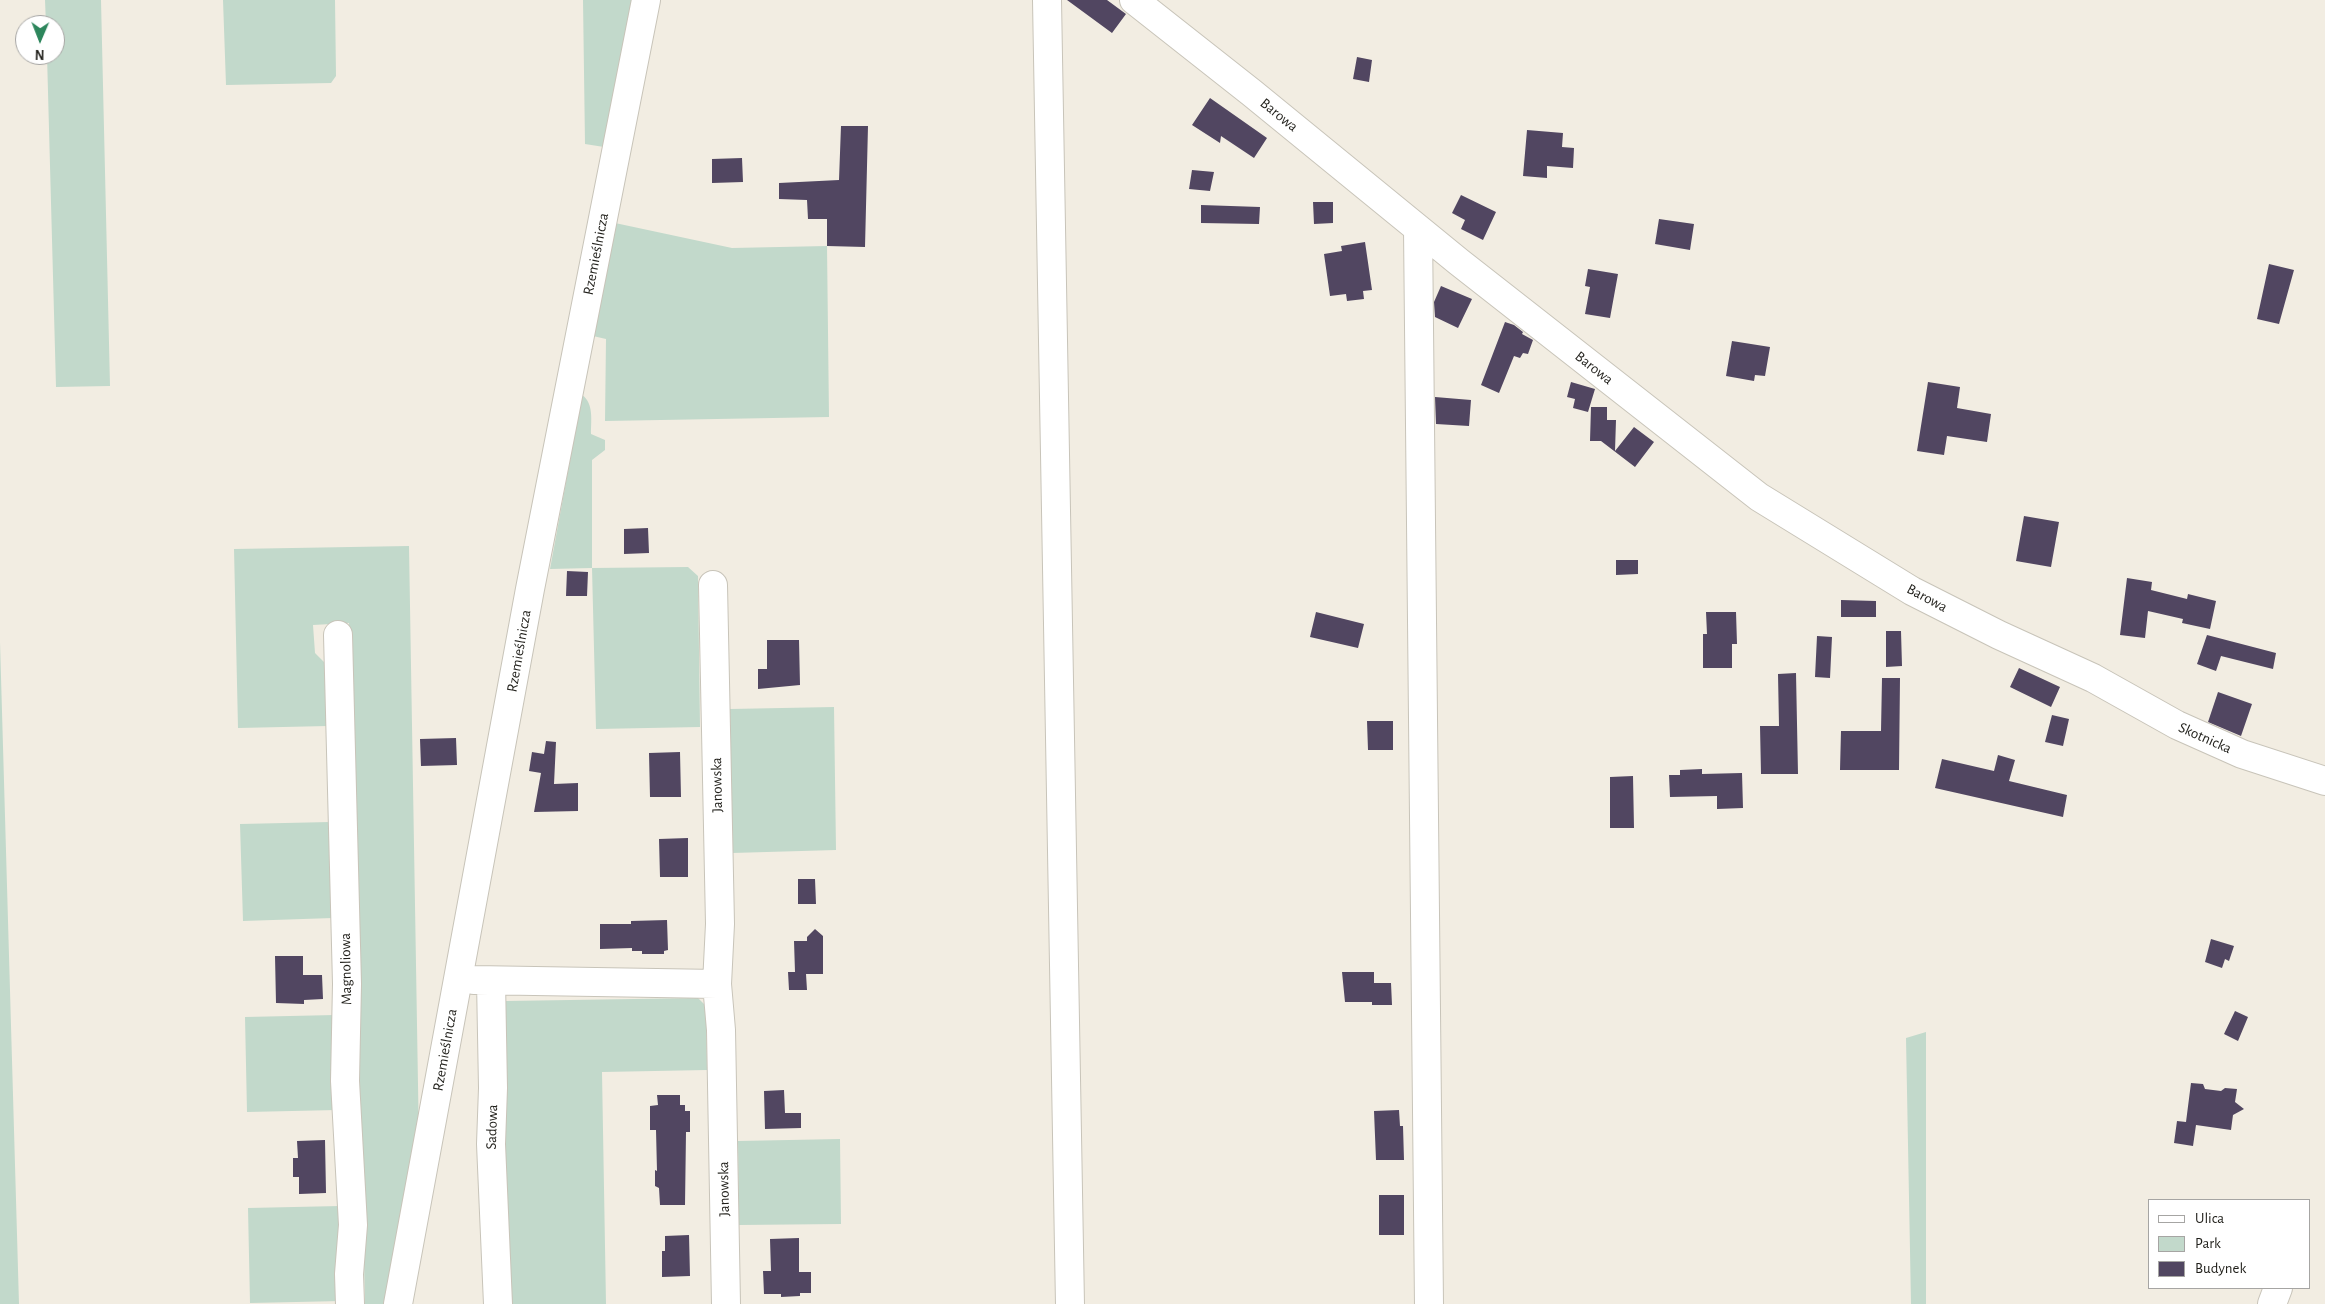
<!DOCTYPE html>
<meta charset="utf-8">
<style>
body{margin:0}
#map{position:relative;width:2325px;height:1304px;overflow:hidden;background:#f2ede2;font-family:"Alegreya Sans",sans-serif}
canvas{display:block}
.legend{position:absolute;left:2148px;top:1199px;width:162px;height:90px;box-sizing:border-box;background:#fff;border:1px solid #a6a5a3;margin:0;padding:6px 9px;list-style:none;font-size:15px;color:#201f1a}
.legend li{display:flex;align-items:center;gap:10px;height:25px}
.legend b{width:25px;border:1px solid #a6a5a3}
.north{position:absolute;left:15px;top:15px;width:50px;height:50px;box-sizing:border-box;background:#fff;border:1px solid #a6a5a3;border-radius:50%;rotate:181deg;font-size:14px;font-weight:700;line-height:20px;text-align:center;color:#201f1a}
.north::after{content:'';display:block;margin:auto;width:18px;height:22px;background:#2d865c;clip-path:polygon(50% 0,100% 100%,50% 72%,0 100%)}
</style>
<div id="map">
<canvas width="2325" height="1304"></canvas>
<ul class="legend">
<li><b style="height:6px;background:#fff"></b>Ulica</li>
<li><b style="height:14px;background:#c2d9cb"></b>Park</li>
<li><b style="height:14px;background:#514661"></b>Budynek</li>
</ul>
<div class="north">N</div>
</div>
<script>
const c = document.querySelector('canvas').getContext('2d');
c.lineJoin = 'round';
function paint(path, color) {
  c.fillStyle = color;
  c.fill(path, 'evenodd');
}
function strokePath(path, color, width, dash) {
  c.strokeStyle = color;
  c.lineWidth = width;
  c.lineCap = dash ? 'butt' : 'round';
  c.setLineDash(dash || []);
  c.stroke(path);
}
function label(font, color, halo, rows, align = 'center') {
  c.font = font + ' "Alegreya Sans",sans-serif';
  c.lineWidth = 5;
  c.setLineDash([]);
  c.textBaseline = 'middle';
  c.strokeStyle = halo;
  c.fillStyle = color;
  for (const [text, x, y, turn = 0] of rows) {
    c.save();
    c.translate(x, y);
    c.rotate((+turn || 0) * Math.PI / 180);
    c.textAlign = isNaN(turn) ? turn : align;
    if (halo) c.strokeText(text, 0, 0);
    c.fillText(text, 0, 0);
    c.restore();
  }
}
paint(new Path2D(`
 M45 0H101L110 386 56 387 47 55H55V25H46Z
 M223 0H335L336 76 331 83 226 85Z
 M583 0H633L604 147 585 144Z
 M615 223 732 248 827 246 829 417 605 421 606 339 593 336Z
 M582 395C594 403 591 421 591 434L605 440V450L592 460V568L688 567 698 576 700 727 596 729 592 568 550 569Z
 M409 546 419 1144 389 1304H365L349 623 313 625 315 653 327 665 328 726 238 728 234 549Z
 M0 642 19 1304H0Z
 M834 707 836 850 732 853 730 709Z
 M330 822 333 918 243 921 240 824Z
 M698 998 706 1006 707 1070 602 1072 606 1304H503L498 1010 506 1001Z
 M335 1015 337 1110 247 1112 245 1017Z
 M1926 1032V1304H1911L1906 1038Z
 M840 1139 841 1224 739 1225 738 1141Z
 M340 1206 342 1301 250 1303 248 1208Z`), '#c2d9cb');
paint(new Path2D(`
 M1067 0H1107L1126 14 1112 33Z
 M1357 57 1372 60 1369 82 1353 79Z
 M1210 98 1267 138 1254 158 1221 136 1220 143 1192 125Z
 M841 126H868L865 247 827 246V219H808L807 200 779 199V183L839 180Z
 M1527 130 1563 133 1562 147 1574 148 1573 168 1547 166V178L1523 176Z
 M742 158 743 182 712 183V159Z
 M1192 170 1214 172 1210 191 1189 189Z
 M1461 195 1496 212 1483 240 1461 229 1465 220 1452 213Z
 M1313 202H1333V223L1314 224Z
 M1201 205 1260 207 1259 224 1201 223Z
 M1659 219 1694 224 1690 250 1655 244Z
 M1365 242 1372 290 1363 291 1364 299 1347 301 1346 294 1330 296 1324 254 1342 251 1341 246Z
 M2269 264 2294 270 2279 324 2257 319Z
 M1588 269 1618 274 1610 318 1585 314 1590 287 1585 286Z
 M1441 286 1472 299 1458 328 1435 317 1434 302Z
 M1505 322 1514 325 1523 332 1522 334 1533 340 1528 354 1523 353 1520 358 1514 356 1499 393 1481 385Z
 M1732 341 1770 347 1765 376 1755 375 1754 381 1726 376Z
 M1571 382 1595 389 1588 412 1573 408 1575 399 1567 397Z
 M1928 382 1960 387 1957 408 1991 414 1987 442 1947 436 1944 455 1917 451Z
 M1435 397 1471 400 1469 426 1436 424Z
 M1591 407H1607V420H1616L1615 451 1634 427 1654 442 1635 467 1601 441H1590Z
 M2024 516 2059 522 2051 567 2016 561Z
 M648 528 649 553 624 554V529Z
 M1616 560H1638V574L1616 575Z
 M567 571 588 572 587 596H566Z
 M2127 578 2152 582 2151 590 2187 599 2188 594 2216 601 2210 629 2182 623 2183 619 2148 611 2145 638 2120 635Z
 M1841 600 1876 601V617H1841Z
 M1316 612 1364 624 1358 648 1310 637Z
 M1706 612H1736L1737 644H1732V668H1703V634H1707Z
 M1886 631H1901L1902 666 1886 667Z
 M2207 635 2276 653 2273 669 2221 656 2216 671 2197 664Z
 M1817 636 1832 637 1830 678 1815 677Z
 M767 640H799L800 685 758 689V669H767Z
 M2019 668 2060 687 2051 707 2010 687Z
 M1796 673 1798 774H1761L1760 726H1779L1778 674Z
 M1882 678H1900L1899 770H1840L1841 731H1881Z
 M2218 692 2252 704 2241 736 2208 722Z
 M2052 715 2069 719 2063 746 2045 742Z
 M1367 721H1393V750H1368Z
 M456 738 457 765 421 766 420 739Z
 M546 741 556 742 554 784 578 783V811L534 812 541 773 529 771 532 752 544 754Z
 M680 752 681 797H650L649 753Z
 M1998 755 2015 760 2009 781 2067 795 2063 817 1935 788 1942 759 1994 771Z
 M1702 769V774L1742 773 1743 808 1717 809V796L1670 797 1669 775H1680V770Z
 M1633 776 1634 828H1610V777Z
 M688 838V877H660L659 839Z
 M798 879H815L816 904H798Z
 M667 920 668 950 664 951V954H642V951H632V948L600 949V924H631V921Z
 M815 929 823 936V974H806L807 990H789L788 972H795L794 941H807V937Z
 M2211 939 2234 946 2229 961 2225 959 2222 968 2205 962Z
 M275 956H303V975H322L323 999 304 1000V1004L276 1003Z
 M1342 972H1374V983H1391L1392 1005H1372V1002H1345Z
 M2235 1011 2248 1017 2238 1041 2224 1034Z
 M2191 1083 2203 1084 2205 1089 2221 1091 2225 1088 2237 1089 2235 1102 2244 1109 2233 1115 2231 1130 2196 1125 2193 1146 2174 1143 2177 1121 2186 1122Z
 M784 1090 785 1113H801V1128L765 1129 764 1091Z
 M657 1095H680V1105H685V1111H690V1132H686L685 1205H660L659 1188 655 1186V1170L657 1171 656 1130H650V1106L658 1105Z
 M1399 1110 1400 1126H1403L1404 1160H1376L1374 1111Z
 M325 1140 326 1193 299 1194V1177H293V1158H298L297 1141Z
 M1379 1195H1404V1235H1379Z
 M689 1235 690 1276 662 1277V1251H665V1236Z
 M799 1238V1272H811V1293H800V1296L781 1297V1294H764L763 1271H771L770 1239Z`), '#514661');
const minor = new Path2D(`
 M1047 0 1070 1304
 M1134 0 1252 93 1459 262 1759 497 1912 591 1999 635 2093 678 2177 725 2242 754 2325 781
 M1418 229 1429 1304
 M713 585 720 924 717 984 721 1030 726 1304
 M338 635 347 984 345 1081 353 1225 349 1274 350 1304
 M474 980 717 984
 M491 981 493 1088 491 1144 498 1304
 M398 1304 530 589 646 0
 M2272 1304 2278 1288`);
strokePath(minor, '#c8c4b9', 30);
strokePath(minor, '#fff', 28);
label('15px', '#201f1a', '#fff', [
 ["Barowa",1279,115,39],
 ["Rzemieślnicza",596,254,-79],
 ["Barowa",1594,368,38],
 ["Barowa",1927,598,28],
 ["Rzemieślnicza",519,651,-80],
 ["Skotnicka",2205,738,24],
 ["Janowska",717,785,-91],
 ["Magnoliowa",346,969,-91],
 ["Rzemieślnicza",445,1050,-80],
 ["Sadowa",492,1127,-88],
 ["Janowska",724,1189,-91]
]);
</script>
